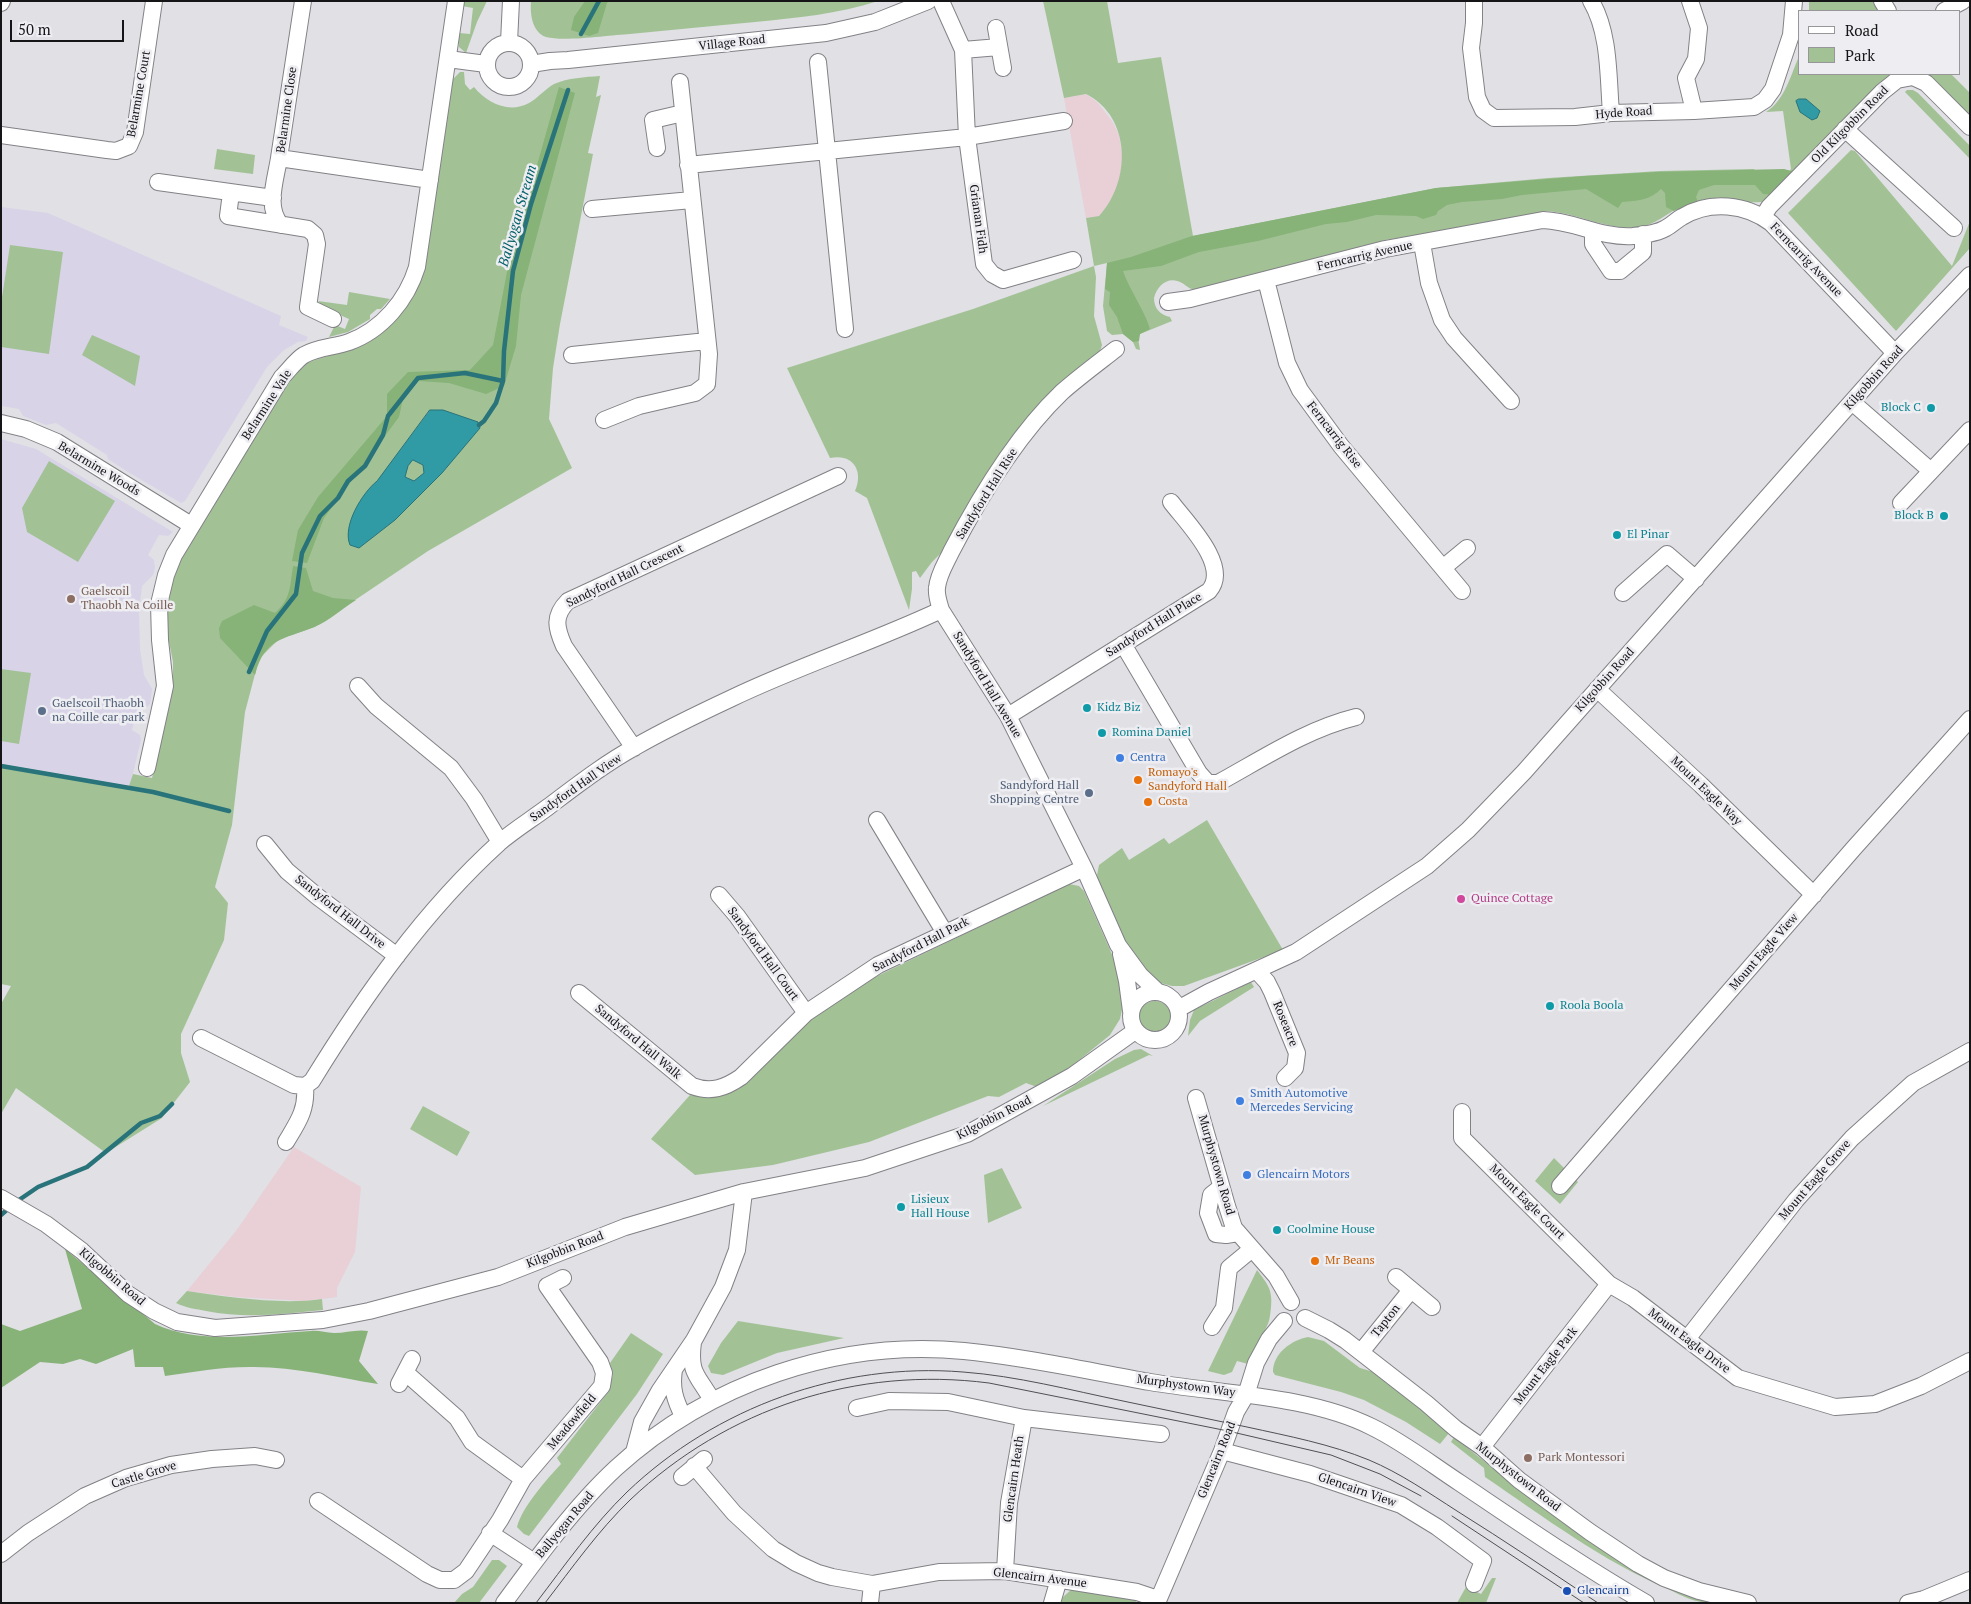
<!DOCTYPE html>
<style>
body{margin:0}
#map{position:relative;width:1971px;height:1604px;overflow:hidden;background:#e0e0e5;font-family:"PT Serif",serif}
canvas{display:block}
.frame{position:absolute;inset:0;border:2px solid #151517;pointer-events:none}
.legend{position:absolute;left:1798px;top:10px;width:162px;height:65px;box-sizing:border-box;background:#ededf2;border:1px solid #97979a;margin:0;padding:6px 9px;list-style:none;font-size:15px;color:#151517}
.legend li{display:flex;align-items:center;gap:10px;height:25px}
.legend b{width:25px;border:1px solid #97979a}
.scale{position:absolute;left:10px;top:20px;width:114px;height:22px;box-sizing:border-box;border:2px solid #151517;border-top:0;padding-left:6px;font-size:15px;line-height:18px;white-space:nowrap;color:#151517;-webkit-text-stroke:4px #ededf2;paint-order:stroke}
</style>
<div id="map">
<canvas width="1971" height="1604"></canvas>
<div class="frame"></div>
<ul class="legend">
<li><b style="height:6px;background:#fff"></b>Road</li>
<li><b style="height:14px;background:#a2c296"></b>Park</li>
</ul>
<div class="scale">50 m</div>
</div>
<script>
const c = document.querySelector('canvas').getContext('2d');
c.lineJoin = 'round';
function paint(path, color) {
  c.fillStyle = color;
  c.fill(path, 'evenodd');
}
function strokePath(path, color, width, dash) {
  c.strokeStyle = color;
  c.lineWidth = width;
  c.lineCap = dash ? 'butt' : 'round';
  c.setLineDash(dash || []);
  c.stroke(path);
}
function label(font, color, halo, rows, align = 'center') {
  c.font = font + ' "PT Serif",serif';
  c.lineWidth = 5;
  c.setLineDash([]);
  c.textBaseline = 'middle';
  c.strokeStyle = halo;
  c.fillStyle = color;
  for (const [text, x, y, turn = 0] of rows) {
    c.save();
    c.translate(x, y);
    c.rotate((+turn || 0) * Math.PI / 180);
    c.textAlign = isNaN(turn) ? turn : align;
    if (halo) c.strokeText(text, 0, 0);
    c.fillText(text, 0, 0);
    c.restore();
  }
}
paint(new Path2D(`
 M1086 94 1097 102 1112 121 1119 135 1123 159 1120 181 1111 202 1099 216 1086 218 1064 98Z
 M294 1147 361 1187 355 1252 337 1288V1297L305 1301 236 1297 187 1291 236 1231Z`), '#e9cfd6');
paint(new Path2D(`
 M1 207 48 213 281 316 279 325 308 337 306 341 298 342 284 350 267 367 185 501 181 503 128 472 108 459 107 455 56 423 46 425 23 416 19 409 1 406Z
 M1 439 36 449 173 532 168 536 159 535 148 555 154 560 155 568 153 575 142 586 139 613 140 649 144 675 152 689 150 704 147 707H138L132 730 140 735 141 740 130 786 1 764Z`), '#d9d3e8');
paint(new Path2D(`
 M463 1H487L477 22 466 53 459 47V33L470 34 473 8 462 6Z
 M531 1H878C838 14 796 18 755 22 713 26 671 30 630 34 610 35 564 42 546 37 532 32 530 14 531 1Z
 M1043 1H1107L1118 63 1161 57 1193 236 1436 188 1548 178 1660 171 1754 169 1771 192 1791 169 1783 111 1766 112C1785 100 1791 74 1800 54V74H1897L1768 200C1751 207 1733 196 1715 198 1703 199 1689 203 1678 208 1665 215 1656 224 1640 227 1607 231 1579 213 1546 211L1461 228 1385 240 1196 290C1189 289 1187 286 1182 283 1169 275 1157 285 1154 298 1154 308 1160 315 1170 317L1172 321 1140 334 1138 338 1140 350 1136 349 1133 342 1123 334 1112 335 1107 331 1103 306 1107 263 1094 266 1096 277 1094 316 1102 345 1099 354 1082 371 943 551 932 562 920 578 916 571 912 572V589L909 610 867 498 855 491C864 471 853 453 830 458L787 368 973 309 1094 266 1086 218 1099 216C1131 182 1132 117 1086 94L1064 98Z
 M1809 1H1876L1882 11H1809Z
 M460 72H464L465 84 470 90 474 87C487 103 509 114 529 103 538 98 545 89 554 84 568 78 585 77 600 76L596 97 601 95 588 153 593 154 560 324 553 368 549 419 572 468 428 551 315 627 279 639 259 659 245 712 232 825 215 887 228 903 224 940 181 1034V1053L190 1082 162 1118 106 1153 16 1088 1 1114V1004L11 986 1 984V764L129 786 133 774 152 778 170 703 173 679V662L166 626V606L178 562 291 378 309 362 356 347 407 304 451 81Z
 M1926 74H1951L1970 93V116Z
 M1907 90H1913L1918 93 1970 146V159L1905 92Z
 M217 149 255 155 253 174 214 169Z
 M1851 150 1855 151 1952 266 1970 221V248L1896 331 1788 213Z
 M10 245 63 252 49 354 1 347V304Z
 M349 292 390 299 381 309H377L370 315V319L348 332 329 337 335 325 345 329 349 319 324 308 318 301 347 305Z
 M92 335 140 356 135 386 82 355Z
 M49 461 115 501 78 562 27 532 22 508Z
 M1 669 31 673 19 744 1 741Z
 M1207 820 1283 950 1184 986H1172L1153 981 1126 944 1099 883 1097 875 1099 865 1122 848 1129 860 1164 838 1169 844Z
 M1069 884 1079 886 1084 891 1122 977 1124 1000 1120 1019 1110 1035 1067 1070 1037 1087 1026 1083 999 1097 988 1096 869 1142 773 1165 695 1175 651 1139 690 1095 713 1098 739 1089 820 1011 873 978Z
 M1251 982 1254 987 1200 1021 1188 1036 1190 1020 1194 1010Z
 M1139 1017a16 16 0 1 1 32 0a16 16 0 1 1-32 0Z
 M1141 1049 1153 1056 1149 1055 1043 1106 1115 1059 1134 1050Z
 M423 1106 470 1132 457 1156 410 1129Z
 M1554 1158 1578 1182 1560 1204 1535 1181Z
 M1002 1168 1022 1208 988 1223 984 1175Z
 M1257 1270C1267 1283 1273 1290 1271 1307 1270 1316 1270 1321 1265 1330L1268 1332 1248 1364 1237 1361 1232 1372 1224 1375 1208 1371Z
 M187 1291C228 1297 281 1305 322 1299L323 1310C284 1314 246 1319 206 1311 196 1309 186 1308 176 1303Z
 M738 1321 844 1338 777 1353 723 1375 711 1373 708 1366 721 1343Z
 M631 1333 663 1354 637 1394 529 1536 524 1534 517 1527C522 1507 547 1479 561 1464L557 1458 609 1391 613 1374 610 1363Z
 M1308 1337 1324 1341 1360 1368 1374 1372 1389 1382 1449 1433 1440 1444 1406 1422 1364 1400 1341 1392 1275 1375 1273 1372C1273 1353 1292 1340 1308 1337Z
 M1454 1437 1524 1493 1685 1593 1711 1603C1696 1603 1682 1596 1668 1589 1602 1561 1544 1517 1485 1477L1484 1468 1451 1442Z
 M492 1560H499L507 1566 479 1603H454L462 1594 473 1587Z
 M1492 1578H1496L1486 1603H1457L1466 1587 1481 1594Z
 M1072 1589 1135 1600 1137 1603H1061L1063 1597Z`), '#a2c296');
paint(new Path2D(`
 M585 1H609L607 3 598 33 589 36 571 30 574 17Z
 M559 87 575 93 521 295 516 346 504 386 486 394 449 383 418 381 403 399 399 417 324 518 307 563 292 561 298 530 318 497 387 416V394L408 372 470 370 493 345 507 272Z
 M1784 169 1795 172 1774 195 1763 194 1755 185H1714L1699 190 1696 197 1698 202 1674 211 1666 207 1665 193 1661 189C1650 200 1638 201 1622 202L1618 208 1586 189 1522 195 1502 199 1462 202 1447 205 1438 211 1436 215 1423 219 1416 216 1376 215 1347 222 1326 224 1258 241 1199 252 1161 266 1123 271C1130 291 1144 309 1150 329L1140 334 1139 341 1133 342 1123 334 1117 317 1109 305 1110 292 1105 289 1107 263 1131 257 1192 236 1436 188 1584 176 1656 172Z
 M293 566 306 568 313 591 333 598 356 600C343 608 329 621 314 627 283 640 265 637 255 675L220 638 219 628 222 621 254 605 275 613C291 599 290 586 293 566Z
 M65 1249 155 1324C203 1346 260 1334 311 1331 318 1330 326 1333 334 1333 346 1333 356 1329 368 1331L359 1361 378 1384C335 1377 292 1366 249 1367 221 1367 193 1372 165 1376L163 1367H135L133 1349 96 1364 80 1359 63 1364 40 1362 1 1388V1324L20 1331 82 1309Z`), '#87b278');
const water = new Path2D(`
 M1799 99H1806L1820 111 1817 118 1812 120 1800 112 1796 101Z
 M430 410H443L478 422 480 428 442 473 395 520 359 548 350 545C342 526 362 493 377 481ZM413 460 423 465 424 473 414 481 405 477 408 466Z`);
paint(water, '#319ba5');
strokePath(water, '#29737a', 1);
strokePath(new Path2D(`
 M581 34 599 1
 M479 425 484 421 496 403 503 381 504 351 513 271 531 204 568 90
 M249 672 267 631 296 594 302 553 320 516 338 498 348 481 365 466 383 435 388 416 418 378 465 373 503 381
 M1 766 153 792 229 811
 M16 1202 38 1187 87 1167 141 1123 160 1116 172 1104
 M1 1215 10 1207`), '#29737a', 4.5);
const minor = new Path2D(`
 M303 1 279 158 430 180
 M941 1 963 50 967 137 984 264 992 274 1003 280 1073 260
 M1474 1V23L1471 48 1477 97 1483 110 1494 118 1575 117 1611 113 1694 111 1754 107 1765 100 1773 89 1791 35 1794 1
 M1591 1C1610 33 1608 77 1611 113
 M1690 1 1699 28 1696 59 1686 78 1694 111
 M1882 1 1888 11
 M1 3 2 1
 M1944 11 1963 1
 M996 28 1003 68
 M509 42 511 1
 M487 65a22 22 0 1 1 44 0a22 22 0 1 1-44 0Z
 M963 50 999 47
 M448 59 486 64
 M818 62 845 329
 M531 64 550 61 568 60 826 33 875 22 928 1
 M1845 129 1954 228
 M1 135 107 150 116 151 129 146 135 132 154 1
 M657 148 653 120 683 113
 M279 158C276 179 265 207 281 225
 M688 165 967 137 1064 121
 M158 182 273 198
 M231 193 228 216 308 229 315 235 317 244 308 307 333 319
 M592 209 692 200
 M1763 217 1769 207 1882 92 1897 80 1913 77 1926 83 1970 127
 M1593 232V244L1611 271H1620L1643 252V234
 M1422 243 1429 283 1442 320 1454 338 1511 401
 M1266 280 1287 363 1300 390 1341 446 1462 591
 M1168 302 1190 299 1385 249 1543 220C1575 221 1600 238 1633 236 1643 235 1658 233 1666 228 1672 225 1676 220 1682 217 1710 200 1746 204 1771 223L1895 353
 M1116 349C1098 363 1079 377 1062 392 1018 434 979 498 951 552 946 563 938 575 937 588 936 595 939 603 941 610L1008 716 1084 868 1118 945 1140 975 1158 992
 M572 355 707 341
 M1852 402 1931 471
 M604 420 639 406 695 393 707 384 709 354 680 82
 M1 423 26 429 57 442 191 525
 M1901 503 1970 430
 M1444 567 1467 548
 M1623 593 1667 554 1696 579
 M1123 644 1199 773 1208 783H1218C1262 759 1307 729 1356 717
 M358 686 376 706 451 768 474 799 500 842
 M1597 689 1701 785 1814 895
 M1008 716 1209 591C1231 566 1186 522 1171 502
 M634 748 564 646C556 628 553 616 568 601L838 476
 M147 768 165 686 160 640 159 604 166 575 174 555 282 377C289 370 296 360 304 355 318 347 335 347 349 342 382 330 407 300 417 267L456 1
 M877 820 945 933
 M265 844 287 871 318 897 397 956
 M719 895 737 916 806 1013
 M1121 954 1127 981 1131 1011
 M1257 971 1267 982 1272 992 1297 1053 1295 1068 1285 1078
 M1131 1016a24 24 0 1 1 48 0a24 24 0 1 1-48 0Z
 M579 993 692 1086C711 1093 725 1088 741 1077L806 1013 878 965 1084 868
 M1178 1009 1209 992 1296 952 1427 866 1468 830 1524 772 1895 353 1970 275
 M201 1038 294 1085 305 1086
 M305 1086 312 1081C365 995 424 911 499 843 514 830 532 819 548 807 576 786 604 764 635 747 666 729 700 713 732 698 801 665 873 642 941 610
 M1196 1098 1227 1206 1234 1228 1276 1276 1291 1302
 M1462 1112V1138L1609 1284 1633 1298 1738 1378 1835 1407 1875 1404 1921 1386 1970 1361
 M286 1142C298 1122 307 1110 305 1086
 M1560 1186 1854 848 1970 719
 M1221 1187 1211 1195 1208 1213 1216 1234 1226 1235 1238 1233
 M1 1198 46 1224 82 1251 128 1294 154 1311 177 1322 215 1328 323 1320 369 1311 498 1277 625 1227 744 1192 865 1168 967 1134 1072 1076 1135 1031
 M1396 1277 1432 1307
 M1305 1318 1329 1330 1345 1340 1426 1403 1456 1429 1482 1447 1519 1480 1590 1532 1638 1564 1664 1578 1699 1591 1748 1603
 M1212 1327 1224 1308 1229 1268 1252 1249
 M1687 1339 1796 1200 1852 1138 1913 1083 1970 1051
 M693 1342C689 1374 697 1374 712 1400
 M1361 1352 1411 1290
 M674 1370C671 1388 675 1400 683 1416
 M406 1373 457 1418 472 1442 523 1479
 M399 1384 412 1359
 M857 1408 889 1401 948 1402 1024 1418 1161 1434
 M1482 1447 1609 1284
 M1222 1451 1310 1474 1401 1505 1437 1527 1483 1561 1474 1584
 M634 1452 642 1422 660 1390 694 1340 723 1287 737 1250 744 1192
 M694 1466 734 1513 773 1549 796 1563 818 1573 832 1577 872 1584 939 1572 1005 1571 1137 1592 1158 1599
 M682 1477 704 1459
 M318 1501 427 1574 440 1580H454L466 1571 500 1520 523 1479 602 1386 604 1373 600 1362 547 1286 563 1278
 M490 1533 534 1562
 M1 1554 28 1533 85 1496 126 1478 171 1465 212 1459 255 1456 276 1460
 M1005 1571 1009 1503 1024 1418
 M504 1603C537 1558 575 1506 616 1468 709 1383 838 1339 964 1351 1026 1357 1088 1371 1150 1382 1220 1394 1308 1395 1372 1427 1403 1442 1431 1464 1460 1483 1521 1524 1582 1566 1646 1603
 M870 1603 872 1584
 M1052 1603 1059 1579
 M1157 1603 1222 1451 1236 1412 1246 1395 1256 1363 1269 1339 1284 1321
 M1908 1603 1924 1599 1970 1580`);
strokePath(minor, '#828186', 18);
strokePath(minor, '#fff', 16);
strokePath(new Path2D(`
 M1452 1516 1584 1603
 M536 1603C565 1565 593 1525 627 1492 716 1407 841 1362 963 1372 1017 1376 1070 1390 1123 1401 1164 1410 1206 1418 1247 1427 1288 1436 1330 1444 1369 1460 1400 1473 1429 1493 1457 1511 1505 1541 1551 1572 1598 1603
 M545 1603C572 1568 598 1531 630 1500 727 1408 857 1366 989 1383L1228 1431 1331 1455 1380 1474 1421 1496`), '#505053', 1);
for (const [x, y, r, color] of [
 [1931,408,5,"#0f9aa8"],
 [1944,516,5,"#0f9aa8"],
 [1617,535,5,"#0f9aa8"],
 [71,599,5,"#8d6e63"],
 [1087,708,5,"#0f9aa8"],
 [42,711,5,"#5c6f8a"],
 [1102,733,5,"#0f9aa8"],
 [1120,758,5,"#3f7fe0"],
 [1138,780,5,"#e8710a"],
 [1089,793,5,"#5c6f8a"],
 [1148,802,5,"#e8710a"],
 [1461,899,5,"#d1479c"],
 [1550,1006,5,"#0f9aa8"],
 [1240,1101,5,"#3f7fe0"],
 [1247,1175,5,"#3f7fe0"],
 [901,1207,5,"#0f9aa8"],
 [1277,1230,5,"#0f9aa8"],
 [1315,1261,5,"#e8710a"],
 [1528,1458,5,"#8d6e63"],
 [1567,1591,5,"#1a4fb4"]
]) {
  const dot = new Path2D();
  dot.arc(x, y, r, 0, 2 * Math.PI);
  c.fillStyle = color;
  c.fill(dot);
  strokePath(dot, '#ededf2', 2);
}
label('12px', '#151517', '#ededf2', [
 ["Village Road",732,43,-6],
 ["Belarmine Court",139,94,-80],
 ["Belarmine Close",287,110,-82],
 ["Hyde Road",1624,113,-4],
 ["Old Kilgobbin Road",1850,125,-45],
 ["Grianan Fidh",978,219,82],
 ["Ferncarrig Avenue",1365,256,-13],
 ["Ferncarrig Avenue",1806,260,46],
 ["Kilgobbin Road",1874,378,-48],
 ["Belarmine Vale",267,405,-57],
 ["Ferncarrig Rise",1334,435,52],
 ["Belarmine Woods",99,469,31],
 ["Sandyford Hall Rise",987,494,-58],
 ["Sandyford Hall Crescent",625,576,-26],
 ["Sandyford Hall Place",1154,625,-32],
 ["Kilgobbin Road",1605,680,-48],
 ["Sandyford Hall Avenue",987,685,59],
 ["Sandyford Hall View",576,788,-35],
 ["Mount Eagle Way",1706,791,44],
 ["Sandyford Hall Drive",340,912,38],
 ["Sandyford Hall Park",921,945,-27],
 ["Mount Eagle View",1764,952,-49],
 ["Sandyford Hall Court",763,954,54],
 ["Roseacre",1285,1024,68],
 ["Sandyford Hall Walk",638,1042,40],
 ["Kilgobbin Road",994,1118,-27],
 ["Murphystown Road",1216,1165,74],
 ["Mount Eagle Grove",1815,1180,-49],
 ["Mount Eagle Court",1527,1202,45],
 ["Kilgobbin Road",565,1250,-21],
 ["Kilgobbin Road",112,1277,40],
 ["Tapton",1386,1321,-52],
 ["Mount Eagle Drive",1689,1341,37],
 ["Mount Eagle Park",1546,1366,-52],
 ["Murphystown Way",1186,1386,8],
 ["Meadowfield",572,1422,-50],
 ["Glencairn Road",1217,1460,-68],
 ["Castle Grove",144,1475,-17],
 ["Murphystown Road",1518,1477,38],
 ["Glencairn Heath",1014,1479,-82],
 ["Glencairn View",1357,1490,19],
 ["Ballyogan Road",565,1525,-50],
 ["Glencairn Avenue",1040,1578,7]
]);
label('12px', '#0d838f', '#ededf2', [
 ["Block C",1921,408,"right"],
 ["Block B",1934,516,"right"],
 ["El Pinar",1627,535],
 ["Kidz Biz",1097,708],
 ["Romina Daniel",1112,733],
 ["Roola Boola",1560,1006],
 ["Lisieux",911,1200],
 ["Hall House",911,1214],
 ["Coolmine House",1287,1230]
], 'left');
label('12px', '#785e54', '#ededf2', [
 ["Gaelscoil",81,592],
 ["Thaobh Na Coille",81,606],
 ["Park Montessori",1538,1458]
], 'left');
label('12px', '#4e5e75', '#ededf2', [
 ["Gaelscoil Thaobh",52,704],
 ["na Coille car park",52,718],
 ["Sandyford Hall",1079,786,"right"],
 ["Shopping Centre",1079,800,"right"]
], 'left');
label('12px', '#366cbe', '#ededf2', [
 ["Centra",1130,758],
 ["Smith Automotive",1250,1094],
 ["Mercedes Servicing",1250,1108],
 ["Glencairn Motors",1257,1175]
], 'left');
label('12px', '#c56008', '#ededf2', [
 ["Romayo's",1148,773],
 ["Sandyford Hall",1148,787],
 ["Costa",1158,802],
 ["Mr Beans",1325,1261]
], 'left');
label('12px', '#b23c85', '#ededf2', [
 ["Quince Cottage",1471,899]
], 'left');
label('12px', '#164399', '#ededf2', [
 ["Glencairn",1577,1591]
], 'left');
label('italic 14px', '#035f66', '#ededf2', [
 ["Ballyogan Stream",518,216,-74]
]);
</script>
